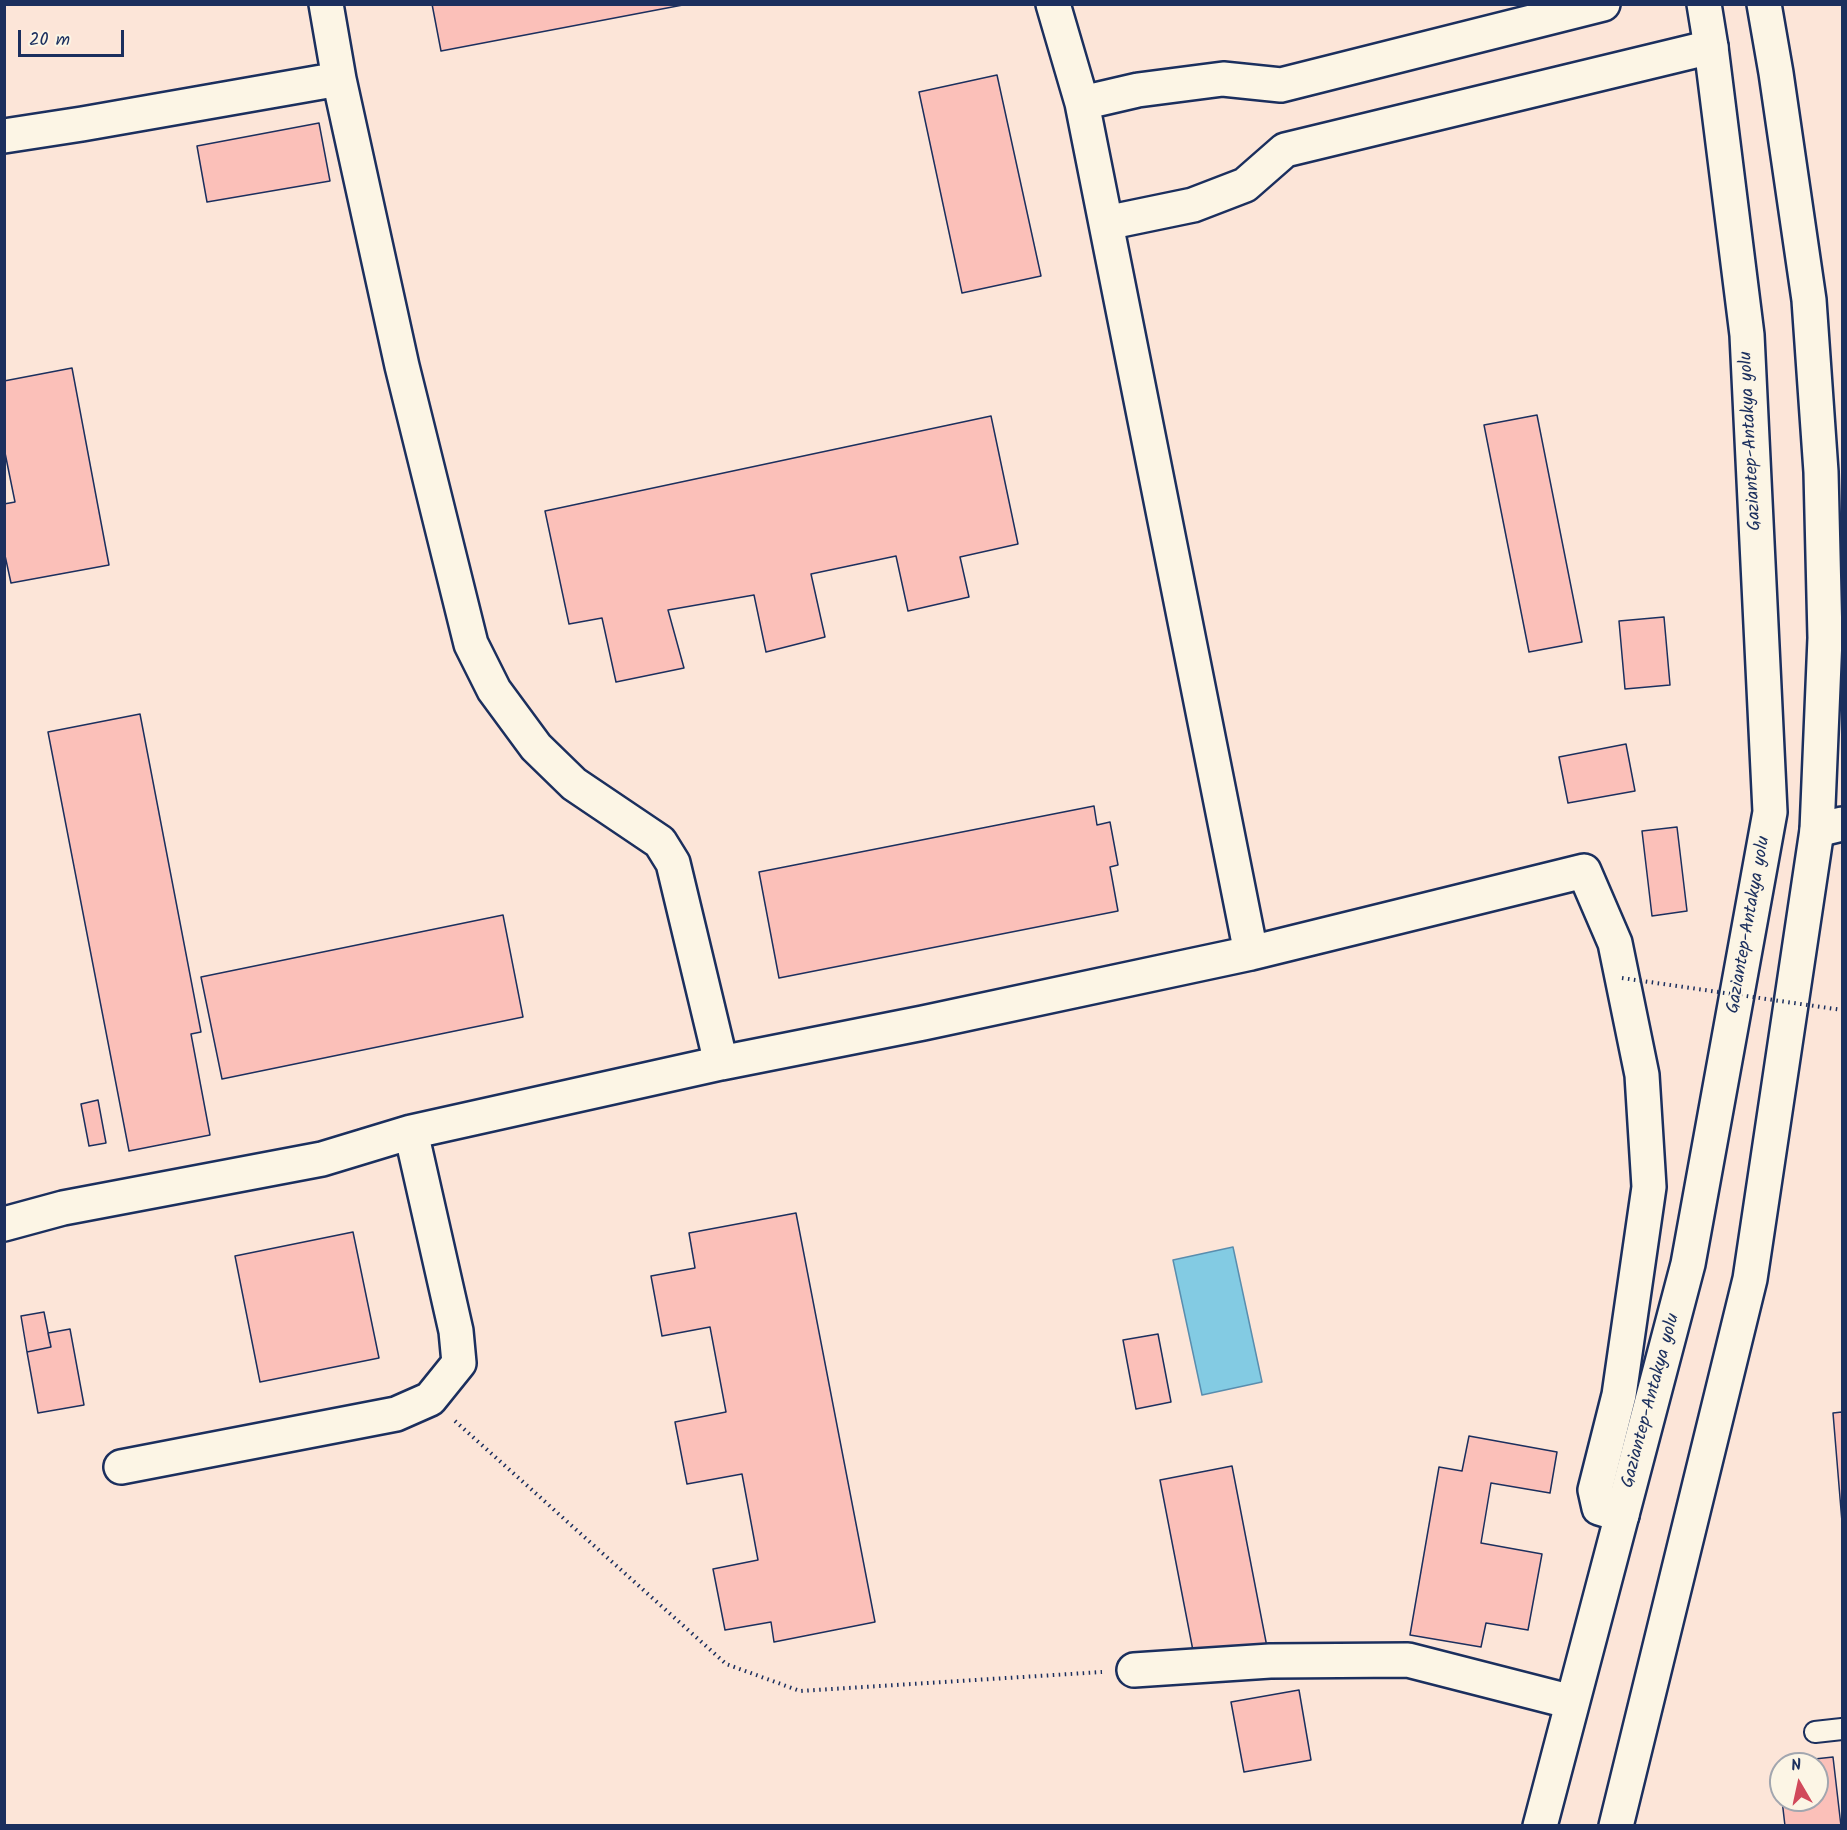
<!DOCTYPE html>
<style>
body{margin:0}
#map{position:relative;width:1847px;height:1830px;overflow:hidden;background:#fce5d8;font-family:Kalam,sans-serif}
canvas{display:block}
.frame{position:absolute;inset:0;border:6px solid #1b2f5e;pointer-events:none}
.north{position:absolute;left:1769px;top:1752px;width:60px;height:60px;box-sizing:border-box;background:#fcf5e5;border:2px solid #a2a6af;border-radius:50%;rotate:351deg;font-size:16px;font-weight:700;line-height:24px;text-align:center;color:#1b2f5e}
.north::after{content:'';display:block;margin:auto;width:21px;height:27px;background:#d1495b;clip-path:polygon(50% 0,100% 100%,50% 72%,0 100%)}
.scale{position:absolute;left:18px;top:30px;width:106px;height:27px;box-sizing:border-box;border:3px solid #1b2f5e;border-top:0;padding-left:8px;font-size:18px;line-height:21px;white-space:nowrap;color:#1b2f5e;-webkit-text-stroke:4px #fcf5e5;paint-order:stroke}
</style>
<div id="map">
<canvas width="1847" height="1830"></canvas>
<div class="frame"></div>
<div class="north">N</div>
<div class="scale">20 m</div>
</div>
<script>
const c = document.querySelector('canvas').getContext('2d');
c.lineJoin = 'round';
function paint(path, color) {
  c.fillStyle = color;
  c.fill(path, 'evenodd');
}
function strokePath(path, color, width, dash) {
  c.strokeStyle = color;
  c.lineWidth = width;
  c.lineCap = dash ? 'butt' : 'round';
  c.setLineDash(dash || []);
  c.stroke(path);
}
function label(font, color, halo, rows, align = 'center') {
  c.font = font + ' Kalam,sans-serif';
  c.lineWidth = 4.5;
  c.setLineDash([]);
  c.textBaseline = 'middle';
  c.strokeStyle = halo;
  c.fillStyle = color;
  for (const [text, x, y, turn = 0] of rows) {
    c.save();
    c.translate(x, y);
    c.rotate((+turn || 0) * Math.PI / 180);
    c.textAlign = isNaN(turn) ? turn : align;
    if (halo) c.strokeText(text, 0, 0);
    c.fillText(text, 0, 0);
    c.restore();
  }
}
const water = new Path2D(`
 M1233 1247 1262 1382 1202 1395 1173 1260Z`);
paint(water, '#83cbe3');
strokePath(water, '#598dae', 1.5);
const building = new Path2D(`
 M432 4H688L441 51Z
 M997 75 1041 276 962 293 919 92Z
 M319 123 330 181 207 202 197 146Z
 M72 368 109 565 11 583 4 551V504L15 502 4 448V381Z
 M1537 415 1582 642 1529 652 1484 425Z
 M991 416 1018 544 960 557 969 597 908 611 896 556 811 574 825 637 766 652 754 595 668 610 684 668 616 682 602 618 569 624 545 511Z
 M1664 617 1670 685 1625 689 1619 621Z
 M140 714 201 1032 191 1034 210 1135 129 1151 48 732Z
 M1626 744 1635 791 1568 803 1559 757Z
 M1094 806 1097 825 1110 822 1118 865 1110 867 1118 911 779 978 759 872Z
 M1677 827 1687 911 1652 916 1642 831Z
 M503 915 523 1017 222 1079 201 977Z
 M98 1100 106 1143 89 1146 81 1104Z
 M796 1213 875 1622 774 1642 771 1622 725 1630 713 1569 758 1560 742 1474 687 1484 675 1422 726 1412 710 1327 662 1336 651 1276 695 1268 689 1233Z
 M353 1232 379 1358 260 1382 235 1256Z
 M44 1312 51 1347 27 1352 21 1316Z
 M70 1329 84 1405 38 1413 27 1352 51 1347 48 1333Z
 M1158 1334 1171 1402 1136 1409 1123 1340Z
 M1842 1412V1522L1833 1413Z
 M1469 1436 1557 1452 1550 1493 1491 1483 1481 1543 1542 1554 1528 1630 1486 1623 1481 1647 1410 1635 1439 1467 1462 1471Z
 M1232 1466 1267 1647 1195 1661 1160 1480Z
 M1299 1690 1311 1760 1244 1772 1231 1702Z
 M1833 1757 1841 1826H1785L1782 1800H1817V1764H1781V1791L1778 1763Z`);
paint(building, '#fbc0b9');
strokePath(building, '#1b2f5e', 1.5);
const lane = new Path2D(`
 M1815 1732 1842 1729`);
const street = new Path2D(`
 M326 4 339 79 402 366 471 644 494 690 536 747 574 784 660 842 673 863 721 1063
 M1053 4 1082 103 1251 953
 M1082 103 1138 90 1223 79 1281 85 1603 4
 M4 136 82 124 339 79
 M1106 223 1193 205 1245 185 1285 150 1711 47
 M1817 830 1842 824
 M4 1224 63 1208 322 1159 411 1132 721 1063 923 1023 1251 953 1584 871 1615 943 1642 1075 1649 1187 1619 1395 1595 1490 1599 1508 1622 1515
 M121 1467 396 1414 430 1399 459 1363 456 1331 411 1132
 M1134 1670 1270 1661 1408 1660 1572 1702`);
const secondary = new Path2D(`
 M1540 1826 1688 1264 1770 812 1747 335 1711 47 1704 4
 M1616 1826 1750 1279 1817 830 1825 638 1821 472 1809 300 1776 73 1764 4`);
strokePath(lane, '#1b2f5e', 24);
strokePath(street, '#1b2f5e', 38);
strokePath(secondary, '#1b2f5e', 38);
strokePath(new Path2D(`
 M455 1421 726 1664 800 1691 1102 1672`), '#1b2f5e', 4, [1.5, 4.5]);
strokePath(lane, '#fcf5e5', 20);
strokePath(street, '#fcf5e5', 33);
strokePath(secondary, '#fcf5e5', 33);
strokePath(new Path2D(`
 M1622 978 1842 1010`), '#1b2f5e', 4, [1.5, 4.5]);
label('18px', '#1b2f5e', '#fcf5e5', [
 ["Gaziantep-Antakya yolu",1752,441,-93],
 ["Gaziantep-Antakya yolu",1750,925,-80],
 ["Gaziantep-Antakya yolu",1652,1401,-75]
]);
</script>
